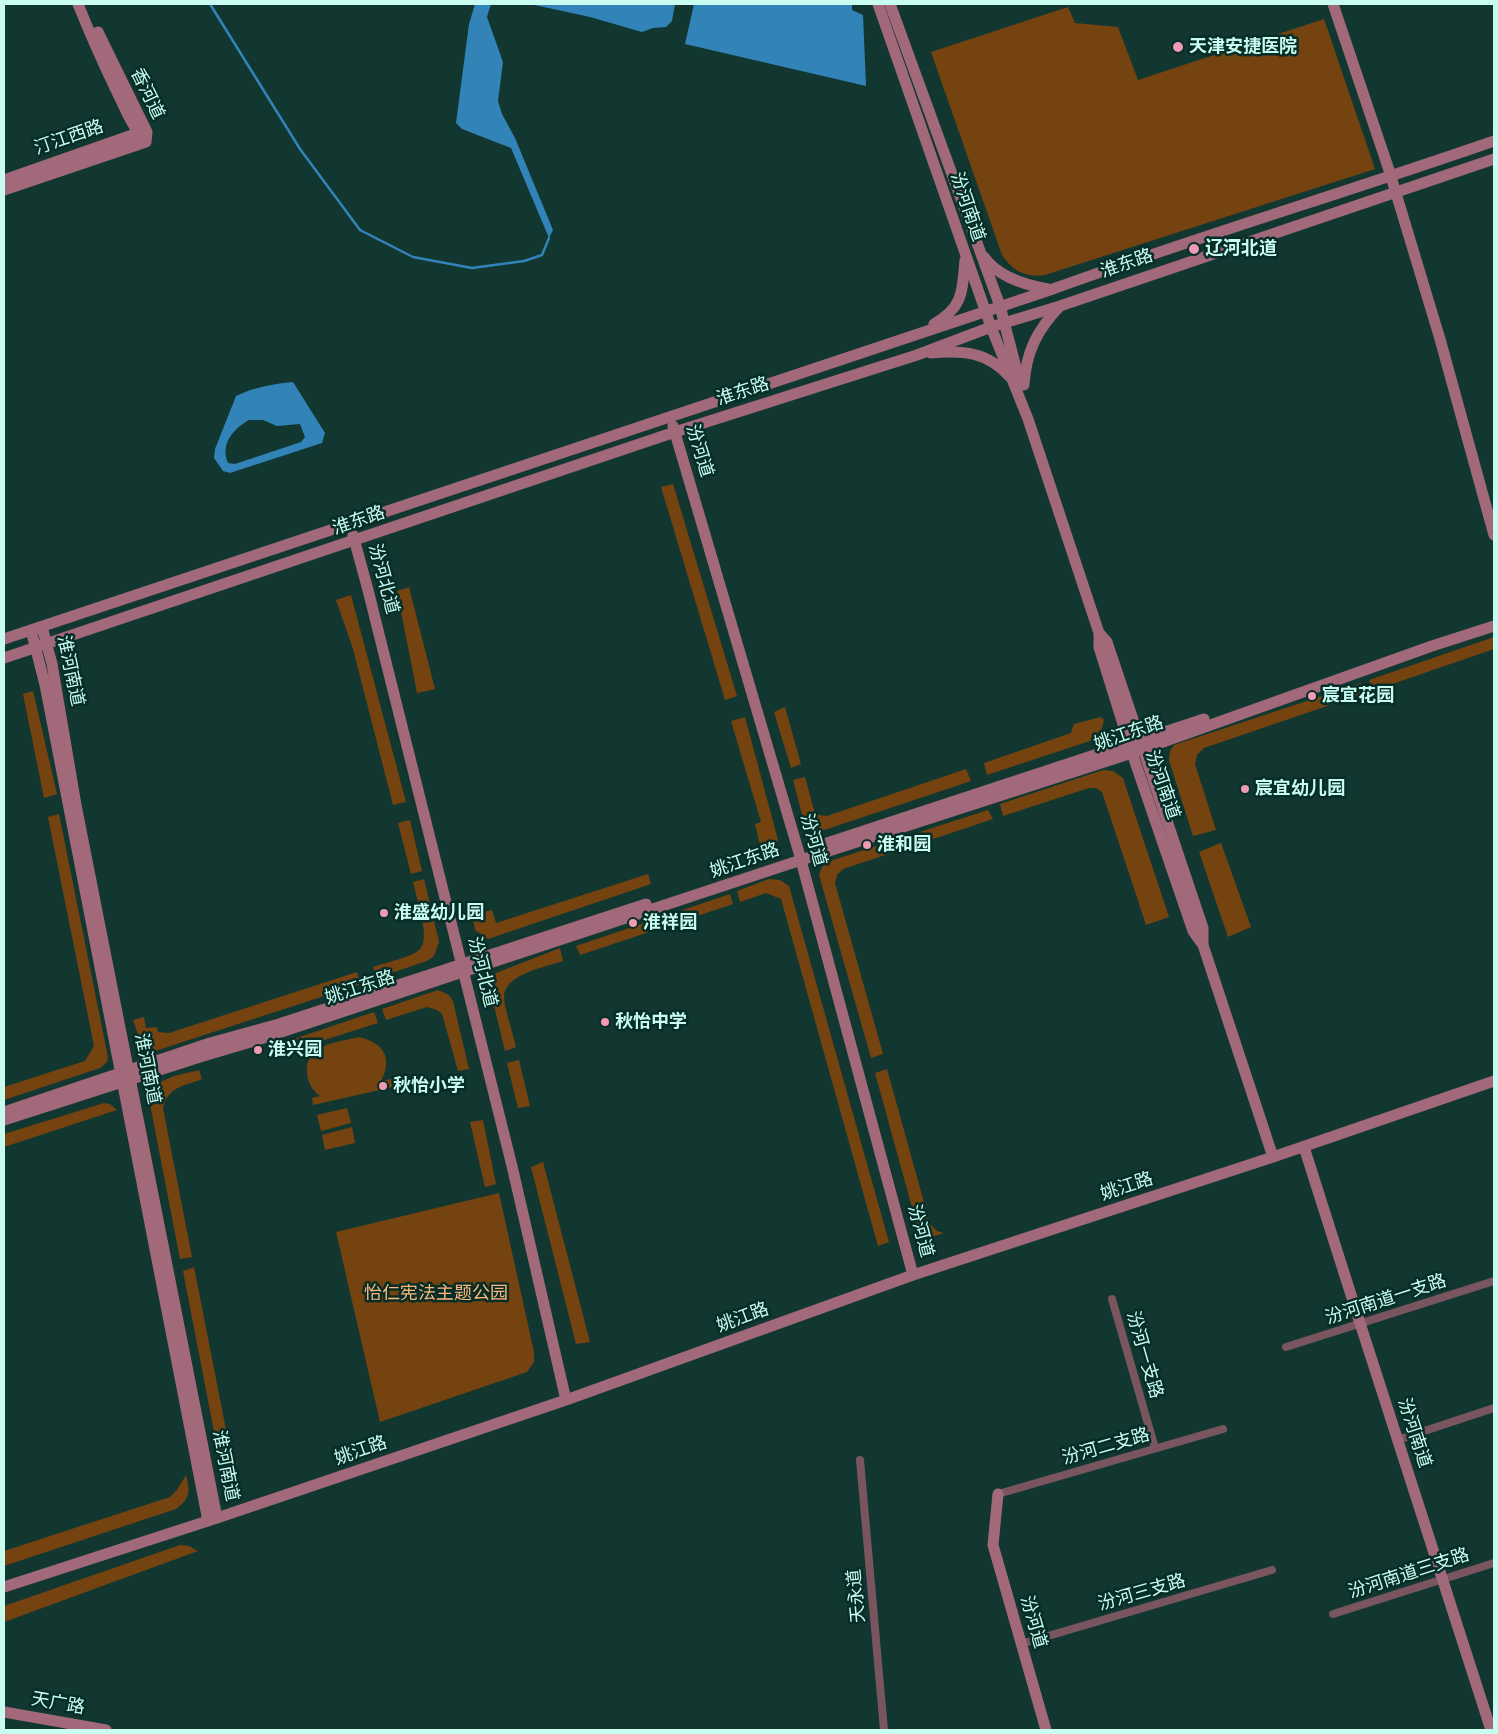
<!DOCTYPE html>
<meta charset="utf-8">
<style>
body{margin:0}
#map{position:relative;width:1498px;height:1734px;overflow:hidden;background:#123731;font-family:"Space Grotesk",sans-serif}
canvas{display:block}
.frame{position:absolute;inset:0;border:5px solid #c8fcf1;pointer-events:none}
</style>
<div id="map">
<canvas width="1498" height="1734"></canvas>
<div class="frame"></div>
</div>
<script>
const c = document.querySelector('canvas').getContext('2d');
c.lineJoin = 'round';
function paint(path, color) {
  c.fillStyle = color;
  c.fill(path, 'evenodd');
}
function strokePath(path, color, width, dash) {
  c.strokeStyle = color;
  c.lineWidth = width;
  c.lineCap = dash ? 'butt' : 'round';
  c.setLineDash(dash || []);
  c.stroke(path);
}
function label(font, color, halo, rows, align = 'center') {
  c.font = font + ' "Space Grotesk","Noto Sans SC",sans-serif';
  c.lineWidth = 5;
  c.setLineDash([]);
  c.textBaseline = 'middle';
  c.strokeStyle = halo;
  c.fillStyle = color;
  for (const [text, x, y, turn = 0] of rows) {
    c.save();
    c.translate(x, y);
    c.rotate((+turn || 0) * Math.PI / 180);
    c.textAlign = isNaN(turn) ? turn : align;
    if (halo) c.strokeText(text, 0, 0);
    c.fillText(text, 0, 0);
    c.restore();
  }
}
paint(new Path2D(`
 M1068 7 1075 23 1118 27 1138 80 1324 19 1375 169 1045 275C1025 278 1013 271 1002 255L931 52Z
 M673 484 737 696 725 700 661 487Z
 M409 587 435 689 417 693 397 591Z
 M351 595 406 802 393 805 353 649 336 600Z
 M1494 637V649L1372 691 1369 680Z
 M1361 683 1365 693 1204 748 1197 755 1195 764 1216 830 1193 836 1169 760 1170 751 1174 745Z
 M33 691 57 794 44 798 23 694Z
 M785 707 801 764 791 768 774 712Z
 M745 717 778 840 776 847 762 853 755 824 761 822 731 721Z
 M1101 717 1104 720 1099 738 987 775 984 763 1071 733 1074 724Z
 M966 769 971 781 821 831 808 830 804 822 793 780 805 777 814 810 819 815 827 816Z
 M1103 770 1113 771 1123 778 1169 917 1146 925 1102 792 1096 788H1089L1003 816 1000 804Z
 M988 810 993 819 843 869 837 875 835 883 883 1054 871 1058 819 875 822 867 827 862Z
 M59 814 108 1057 107 1062 100 1068 4 1100V1087L85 1061 94 1046 48 817Z
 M410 820 422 871 411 874 398 823Z
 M1221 843 1251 927 1228 937 1199 852Z
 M648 874 651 884 488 939 475 930 472 915 492 910 496 923Z
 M424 879 439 942 434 956 427 961 376 978 373 967C384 963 413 957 420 949 431 938 416 897 413 882Z
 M769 879 780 880 789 886 889 1242 878 1246 781 899 766 893 740 902 737 891Z
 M730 894 733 904 580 955 576 946Z
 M560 948 563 961C546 967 503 974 504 998 505 1011 513 1033 516 1047L505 1051 490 989 491 979 496 973Z
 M357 972 361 984 152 1052 142 1046 133 1020 144 1017 146 1028 157 1027 158 1032 169 1033Z
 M438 990 449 995 453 1001 469 1069 458 1071 442 1014 437 1010 427 1007 386 1020 382 1009Z
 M374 1012 378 1023 280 1054 279 1044Z
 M359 1037C384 1043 393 1058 381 1081L391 1079 393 1087 313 1105 312 1098 320 1096C312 1090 308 1083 307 1073 304 1044 339 1042 359 1037Z
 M519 1060 530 1106 518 1108 507 1063Z
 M887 1069 930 1224 937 1231 944 1233 921 1240 875 1073Z
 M199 1070 202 1079C182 1087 169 1086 163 1108L192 1257 180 1259 149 1099C154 1077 180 1075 199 1070Z
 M104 1103 110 1104 117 1110 4 1147V1134Z
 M347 1108 351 1123 321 1131 317 1115Z
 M483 1120 496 1184 485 1187 470 1122Z
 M352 1127 355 1143 325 1150 322 1135Z
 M543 1162 590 1342 576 1344 531 1167Z
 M499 1193 534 1352V1362L527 1372 380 1422 336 1232Z
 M194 1267 231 1455 233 1460 238 1464 221 1468 183 1271Z
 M186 1475C190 1491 191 1498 176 1509L4 1566V1551L170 1497 177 1490Z
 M180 1545 189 1546 198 1551 4 1622V1606Z`), '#754310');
paint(new Path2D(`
 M475 4H491L487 17 503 62 498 101 502 114 515 138 553 230 549 238 511 148 462 129 456 123 469 24Z
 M530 4H675L672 21 666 27 653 28 642 32 590 17Z
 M694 4H852V10L863 15 866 86 685 44Z
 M293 382 325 433 322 443 230 473 223 471 214 458 215 449 236 396C254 387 273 384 293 382ZM249 420H263L277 426 300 424 305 437 301 442 235 464 228 463C220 444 233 429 249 420Z`), '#3283b7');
strokePath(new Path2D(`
 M210 4 300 149 360 230 413 257 472 268 524 261 542 255 549 238`), '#3283b7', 2.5);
strokePath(new Path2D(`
 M1112 1299 1155 1448
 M1286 1347 1494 1281
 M1397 1440 1494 1408
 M860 1460 884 1730
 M998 1494 1223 1429
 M1333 1614 1494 1563
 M1021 1644 1272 1570`), '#79555f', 8);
strokePath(new Path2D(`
 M78 4C90 34 103 63 117 92 125 109 133 128 146 142
 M878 4 991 327 1028 419 1099 633V647L1132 753 1193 931 1203 945
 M890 4 1000 306 1020 383
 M1333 4 1389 170 1440 339 1494 535
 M98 32 147 132 146 142
 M4 180 138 133 144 132
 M4 190 146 142
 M984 257C998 277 1025 285 1048 289
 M934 324C964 307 962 291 965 260
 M931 353C963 350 988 352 1010 377
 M1024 385C1026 352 1037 330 1060 306
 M673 426 799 853 913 1275
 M353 535 368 590 512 1166 566 1400
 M42 627 52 664 76 805 217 1518
 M31 630 45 685 208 1521
 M1099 633 1107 642 1203 928V945L1273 1157
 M4 639 1050 290C1197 237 1347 192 1494 141
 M4 658 675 432 917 355 991 327 1060 306 1494 159
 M818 846 1204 719
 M4 1112 210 1043 279 1024 646 904
 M4 1120 200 1057 254 1041 801 860 1132 753 1432 646 1494 626
 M1304 1147 1360 1323 1491 1730
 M998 1494 993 1545 1046 1730
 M4 1587 217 1518 566 1400 913 1275 1273 1157 1494 1081
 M4 1712 106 1730`), '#a2697a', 11);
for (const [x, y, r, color] of [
 [1178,47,6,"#f19ab4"],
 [1194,249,6,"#f19ab4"],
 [1312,696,5,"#f19ab4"],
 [1245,789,5,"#f19ab4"],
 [867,845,5,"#f19ab4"],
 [384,913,5,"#f19ab4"],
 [633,923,5,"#f19ab4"],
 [605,1022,5,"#f19ab4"],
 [258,1050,5,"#f19ab4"],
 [383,1086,5,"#f19ab4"]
]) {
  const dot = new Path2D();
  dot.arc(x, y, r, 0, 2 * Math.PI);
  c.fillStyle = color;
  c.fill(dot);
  strokePath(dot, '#062d27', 2);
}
label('bold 18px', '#c8fcf1', '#062d27', [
 ["天津安捷医院",1189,47],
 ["辽河北道",1205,249],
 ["宸宜花园",1322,696],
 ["宸宜幼儿园",1255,789],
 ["淮和园",877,845],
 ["淮盛幼儿园",394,913],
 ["淮祥园",643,923],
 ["秋怡中学",615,1022],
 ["淮兴园",268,1050],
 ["秋怡小学",393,1086]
], 'left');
label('18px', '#c8fcf1', '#062d27', [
 ["香河道",147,94,64],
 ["汀江西路",69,138,-19],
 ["汾河南道",967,207,71],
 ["淮东路",1127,264,-19],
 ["淮东路",743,392,-18],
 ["汾河道",699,451,73],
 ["淮东路",359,521,-19],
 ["汾河北道",383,579,75],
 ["淮河南道",70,671,78],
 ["姚江东路",1129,734,-19],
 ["汾河南道",1162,785,71],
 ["汾河道",813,840,74],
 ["姚江东路",745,861,-19],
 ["汾河北道",482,972,76],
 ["姚江东路",360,988,-18],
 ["淮河南道",147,1069,79],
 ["姚江路",1127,1187,-18],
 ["汾河道",920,1231,75],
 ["汾河南道一支路",1386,1300,-18],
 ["姚江路",743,1318,-20],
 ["汾河一支路",1144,1355,74],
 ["汾河南道",1414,1433,72],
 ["汾河二支路",1106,1447,-16],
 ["姚江路",361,1451,-19],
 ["淮河南道",225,1466,79],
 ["汾河南道三支路",1409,1574,-18],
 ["汾河三支路",1142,1593,-16],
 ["天永道",857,1596,-95],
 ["汾河道",1033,1622,74],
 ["天广路",58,1704,10]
]);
label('18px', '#feb77b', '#062d27', [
 ["怡仁宪法主题公园",436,1294]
]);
</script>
